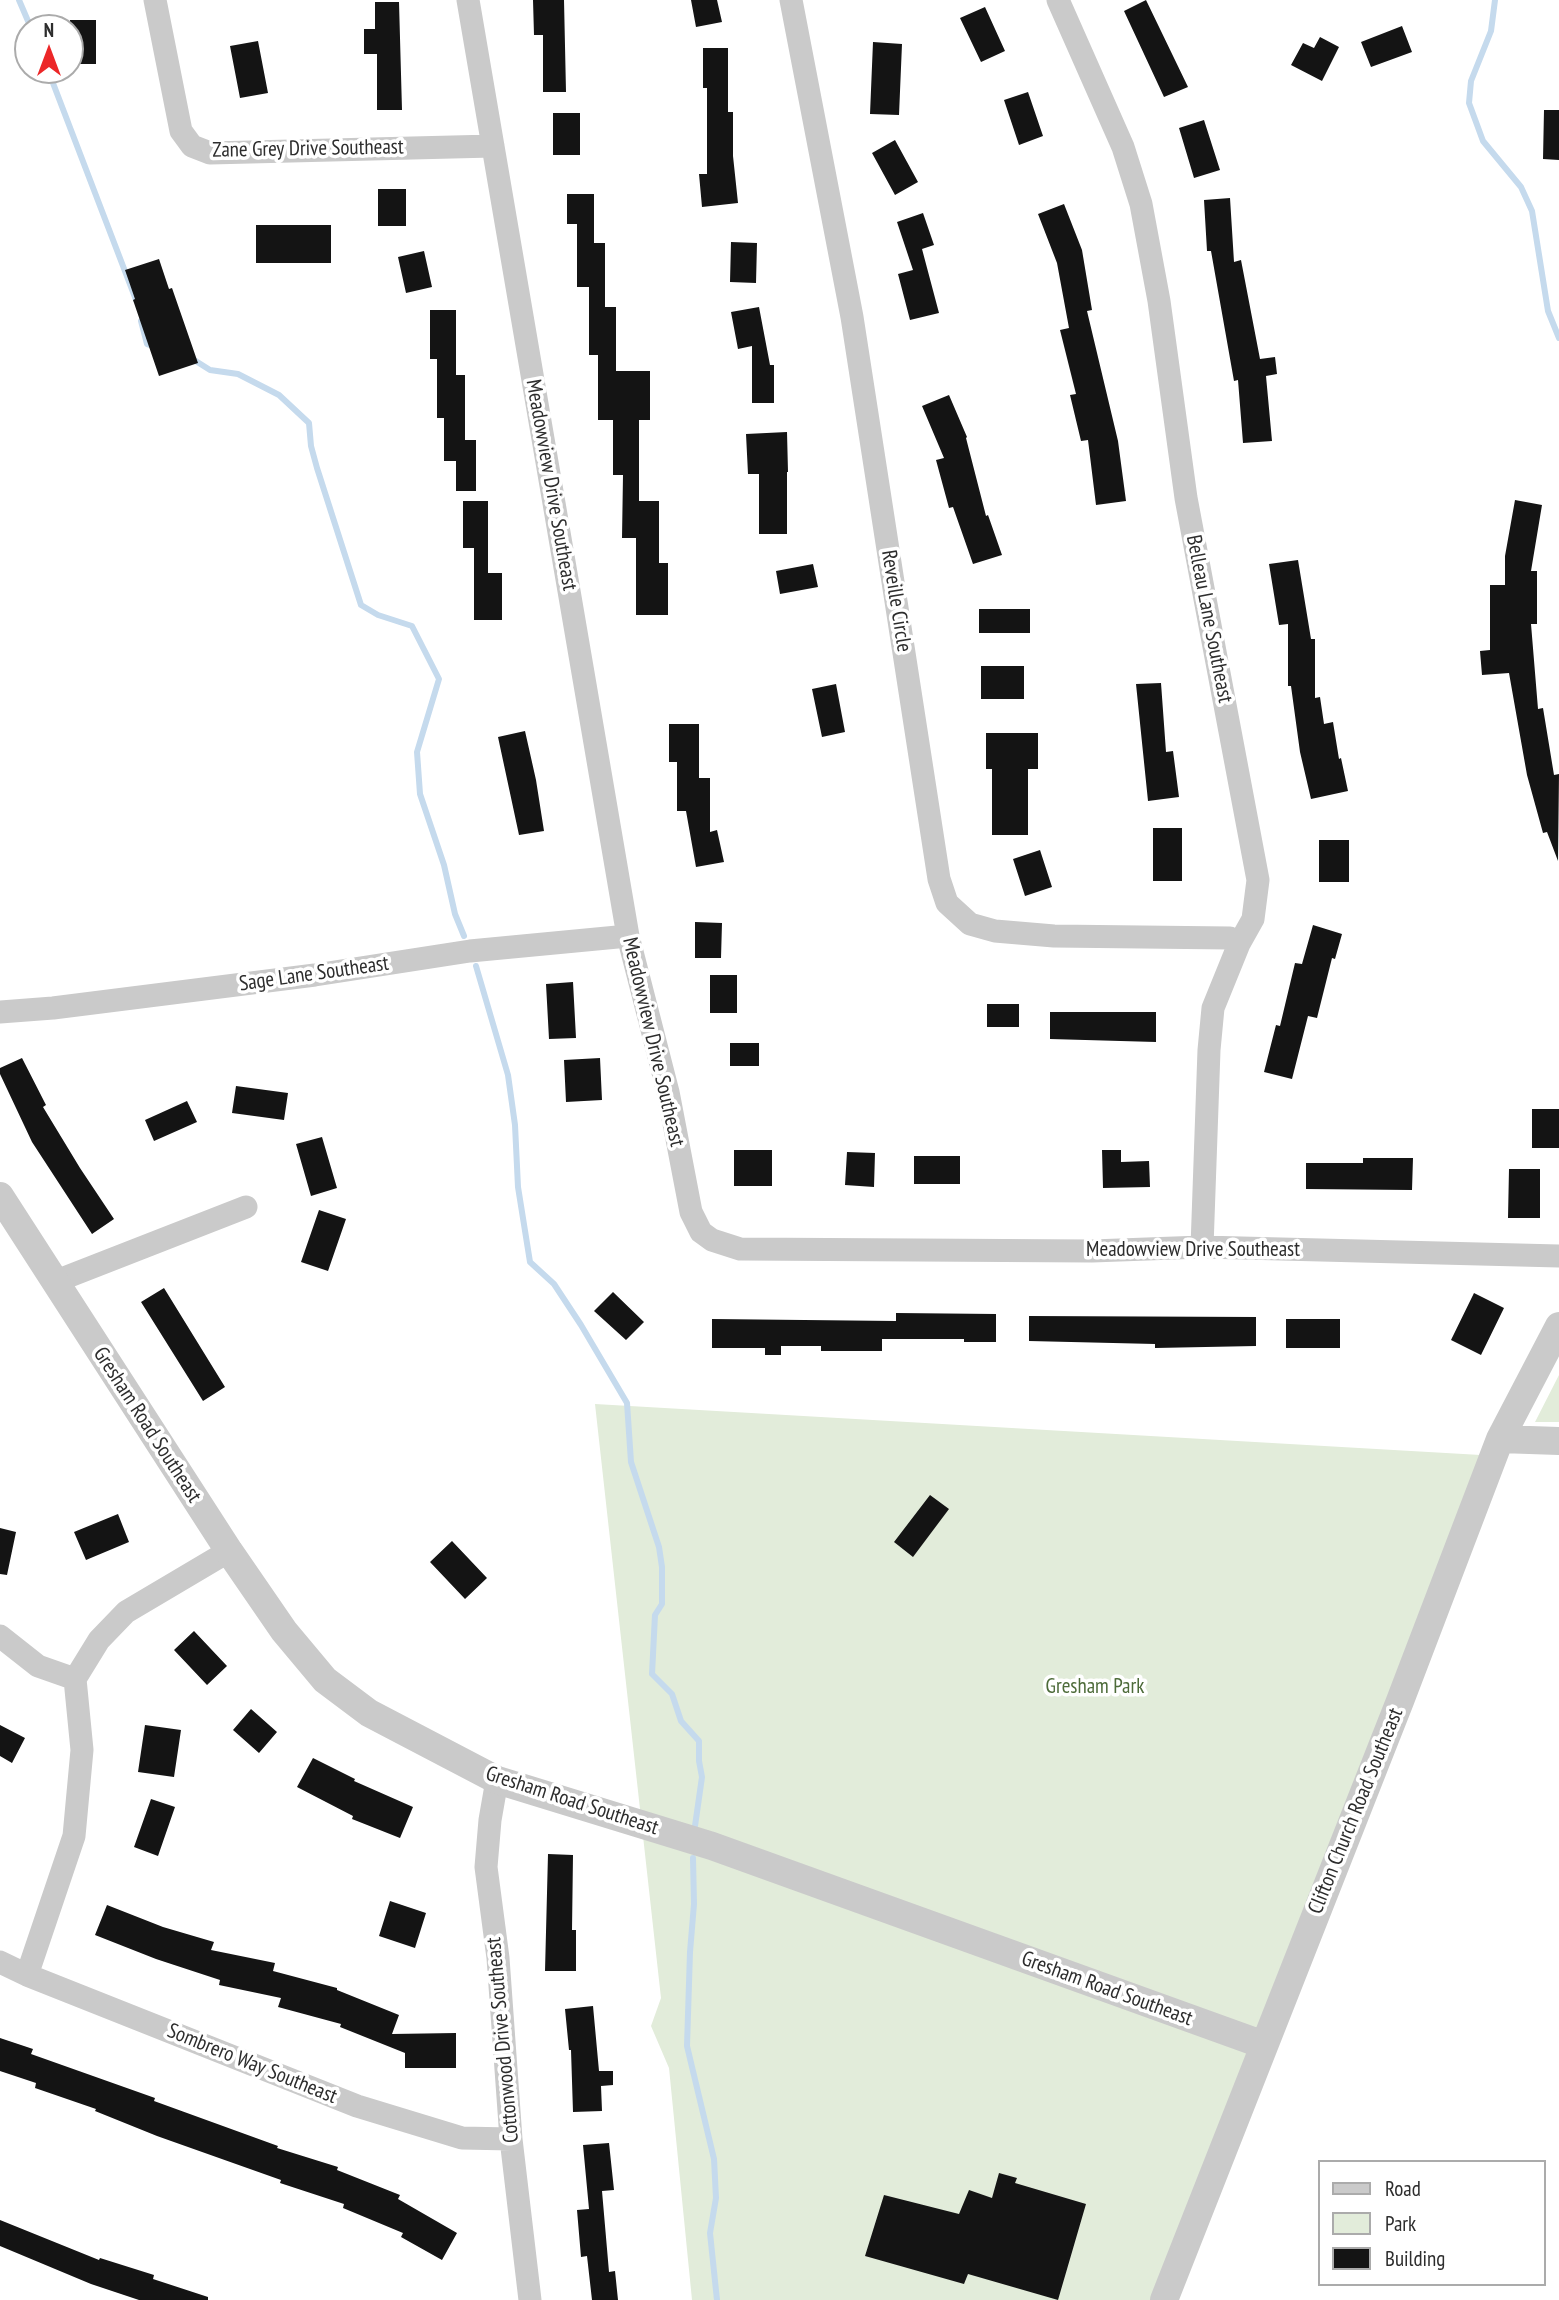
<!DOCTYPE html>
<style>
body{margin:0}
#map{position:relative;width:1559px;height:2300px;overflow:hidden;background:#fff;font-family:"PT Sans Narrow",sans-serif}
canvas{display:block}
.legend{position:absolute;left:1318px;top:2160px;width:228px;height:126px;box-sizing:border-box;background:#fff;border:2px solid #ababab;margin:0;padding:9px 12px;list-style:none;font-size:21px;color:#2d2d2d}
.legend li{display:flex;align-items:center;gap:14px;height:35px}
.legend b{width:35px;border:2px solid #ababab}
.north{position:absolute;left:14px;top:14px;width:70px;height:70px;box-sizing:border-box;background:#fff;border:2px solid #ababab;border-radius:50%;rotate:0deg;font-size:19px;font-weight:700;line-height:28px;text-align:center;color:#2d2d2d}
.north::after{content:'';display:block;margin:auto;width:24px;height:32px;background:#ec2728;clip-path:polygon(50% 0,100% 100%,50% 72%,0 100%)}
</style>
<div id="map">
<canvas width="1559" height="2300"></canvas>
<ul class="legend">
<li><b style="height:9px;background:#cacaca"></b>Road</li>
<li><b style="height:19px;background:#e2ecda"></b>Park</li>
<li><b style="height:19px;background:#141414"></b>Building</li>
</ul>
<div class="north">N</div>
</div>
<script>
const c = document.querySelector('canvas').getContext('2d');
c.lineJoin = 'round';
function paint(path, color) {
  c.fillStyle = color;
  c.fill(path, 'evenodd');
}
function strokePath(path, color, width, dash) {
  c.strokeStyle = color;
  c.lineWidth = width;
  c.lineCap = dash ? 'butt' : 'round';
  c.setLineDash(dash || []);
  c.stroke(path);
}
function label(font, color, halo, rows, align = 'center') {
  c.font = font + ' "PT Sans Narrow",sans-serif';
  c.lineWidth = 7;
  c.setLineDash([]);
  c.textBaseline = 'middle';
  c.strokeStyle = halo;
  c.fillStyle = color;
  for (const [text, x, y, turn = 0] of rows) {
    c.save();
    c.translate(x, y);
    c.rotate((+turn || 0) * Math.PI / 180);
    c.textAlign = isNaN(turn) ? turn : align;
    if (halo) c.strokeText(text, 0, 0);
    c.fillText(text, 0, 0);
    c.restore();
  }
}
paint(new Path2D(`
 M1559 1375V1422H1535Z
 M595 1404 1498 1456 1165 2300H692L669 2068 651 2026 661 1998Z`), '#e2ecda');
strokePath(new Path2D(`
 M19 0 31 28
 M1495 0 1491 31 1471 81 1469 103 1483 141 1521 187 1532 211 1548 311 1559 338
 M48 70 136 300
 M141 321 147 344 154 346
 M191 358 210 370 238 374 279 395 309 423 311 446 317 468 361 605 378 615 412 626 439 679 417 752 420 794 444 865 455 914 464 936
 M476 966 508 1075 515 1125 518 1187 530 1262 554 1284 581 1325 627 1403 631 1462 659 1547 662 1567V1604L655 1615 652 1674 672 1694 681 1721 699 1741V1761L702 1777 695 1826
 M693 1858 694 1904 690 1952 687 2046 714 2159 716 2198 710 2233 717 2300`), '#c5daed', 6);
paint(new Path2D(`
 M533 0H564L566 92H543V35H534Z
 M691 0H717L722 22 696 27Z
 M1146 0 1188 87 1164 97 1124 11Z
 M375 2H399L402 110H377V54H364V29H375Z
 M985 7 1005 51 981 62 960 18Z
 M70 20H96V64H70Z
 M1402 26 1412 52 1371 67 1361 42Z
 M1320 37 1339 47 1322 81 1291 65 1303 43 1314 48Z
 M258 41 268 93 240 98 230 46Z
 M873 42 902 44 899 115 870 114Z
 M703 48H728V112H733V156L738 203 702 207 699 174H707V88H703Z
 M1028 92 1043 136 1019 145 1004 100Z
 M1544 110H1559V160L1543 159Z
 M553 113H580V155H553Z
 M1204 120 1220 170 1194 178 1179 128Z
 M895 140 918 182 895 195 872 153Z
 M378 189H406V226H378Z
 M567 194H594V243H605V307H616V371H650V420H639V501H659V563H668V615H636V538H622L623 475H613V420H598V355H589V287H577V224H567Z
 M1230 198 1234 262 1241 260 1260 359 1275 357 1277 374 1266 376 1272 441 1243 443 1238 380 1234 381 1211 251H1207L1204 200Z
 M1064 204 1082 250 1092 310 1087 311 1118 441 1126 501 1096 505 1088 440 1081 441 1070 395 1076 394 1060 330 1069 328 1057 263 1038 214Z
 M923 213 934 245 922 249 939 313 910 320 898 274 913 270 897 222Z
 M256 225H331V263H256Z
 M731 242 757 243 756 283 730 282Z
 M424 251 432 287 406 293 398 257Z
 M159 259 169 289 172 288 198 363 159 376 133 300 135 299 125 270Z
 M759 307 770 365H774V403H752V346L738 349 731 312Z
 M430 310H456V375H465V440H476V491H456V461H444V418H437V359H430Z
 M949 395 967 437 966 438 986 516 988 515 1002 555 973 564 953 507 949 508 936 460 944 458 922 406Z
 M787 432 788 472H787V534H759V474H748L746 434Z
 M1515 500 1542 505 1531 571H1537V624H1531L1538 709 1543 708 1554 775 1559 774 1558 861 1547 832 1543 833 1527 775 1509 673 1482 675 1480 651 1490 650V585H1505V556Z
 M463 501H488V573H502V620H474V548H463Z
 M1298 560 1311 639H1315V698L1320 697 1324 724 1333 722 1339 759 1341 758 1348 791 1311 799 1300 752 1291 686H1288V624L1279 625 1269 564Z
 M813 564 818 587 780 594 776 571Z
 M979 609H1030V633H979Z
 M981 666H1024V699H981Z
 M1161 683 1166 752 1173 751 1179 797 1148 801 1136 684Z
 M836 684 845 732 822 737 812 689Z
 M669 724H699V778H710V832L717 830 724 862 696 867 686 811H677V762H669Z
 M525 731 536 780 544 831 519 835 498 737Z
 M986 733H1038V769H1028V835H992V769H986Z
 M1153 828H1182V881H1153Z
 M1319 840H1349V882H1319Z
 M1040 850 1052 887 1025 896 1013 859Z
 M695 922 722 923 721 958H695Z
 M1313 925 1342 934 1335 959 1332 958 1317 1018 1308 1016 1292 1079 1264 1072 1276 1025 1280 1026 1295 963 1302 964Z
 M710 975H737V1013H710Z
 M573 982 576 1038 549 1039 546 984Z
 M987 1004H1019V1027H987Z
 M1050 1012H1156V1042L1050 1039Z
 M730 1043H759V1066H730Z
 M22 1058 46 1105 43 1107 80 1168 114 1219 92 1234 32 1142 0 1074V1068Z
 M600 1058 602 1100 566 1102 564 1060Z
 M236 1086 288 1093 284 1120 232 1113Z
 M187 1101 197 1122 154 1141 145 1120Z
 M1532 1109H1559V1148H1532Z
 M322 1137 337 1188 311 1196 296 1144Z
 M734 1150H772V1186H734Z
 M1102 1150H1121V1162L1149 1161 1150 1187 1103 1188Z
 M847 1152 875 1153 874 1187 845 1185Z
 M914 1156H960V1184H914Z
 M1363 1158H1413L1412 1190 1306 1189V1163H1363Z
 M1509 1169H1540V1218H1508Z
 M319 1210 346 1219 328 1271 301 1262Z
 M164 1288 225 1387 203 1401 141 1302Z
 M613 1292 644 1322 626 1340 594 1311Z
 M1474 1293 1504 1308 1481 1355 1451 1340Z
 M896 1313 996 1314V1342H964V1339H882V1351H821V1346H781V1355H765V1348H712V1319L896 1321Z
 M1029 1316 1256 1317V1346L1155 1348V1344L1029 1341Z
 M1286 1319H1340V1348H1286Z
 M930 1495 949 1509 913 1557 894 1542Z
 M118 1514 129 1542 86 1560 74 1532Z
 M0 1528 16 1532 7 1575 0 1574Z
 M452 1541 487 1578 465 1599 430 1562Z
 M194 1631 227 1666 207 1685 174 1650Z
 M251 1709 277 1732 259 1753 233 1730Z
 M0 1725 25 1738 12 1763 0 1756Z
 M145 1725 181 1730 174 1777 138 1772Z
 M313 1758 355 1779 354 1781 413 1807 400 1838 352 1819 353 1816 297 1787Z
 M151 1799 175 1807 158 1856 134 1847Z
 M548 1854 573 1855 572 1930H576V1971H545Z
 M390 1901 426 1913 415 1948 379 1936Z
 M107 1905 163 1927 214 1942 211 1950 275 1963 273 1971 337 1988V1990L399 2015 392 2034 456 2033V2068H405V2053L340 2027 341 2024 278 2007 281 1998 219 1985 220 1980 156 1959 95 1935Z
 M593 2006 599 2071H613V2085L601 2086 602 2111 573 2112 571 2050H569L565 2009Z
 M0 2038 33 2049 31 2054 155 2098 154 2101 278 2146 277 2148 338 2167 337 2170 400 2195 398 2199 457 2233 442 2260 401 2237 403 2233 343 2208 344 2204 280 2183 281 2180 157 2136 95 2111 96 2109 35 2088 36 2083 0 2071Z
 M609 2143 614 2190 602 2191 609 2272 615 2271 618 2300H592L587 2256 581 2257 577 2210 589 2209 583 2145Z
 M999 2173 1017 2178 1015 2183 1086 2204 1058 2300 968 2274 964 2284 865 2256 884 2195 959 2214 969 2190 992 2198Z
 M0 2220 99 2260 100 2258 154 2275 153 2279 208 2297V2300H139L91 2284 0 2246Z`), '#141414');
strokePath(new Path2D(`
 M155 0 181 131 192 146 210 153 493 146
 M468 0 628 936 668 1092 691 1212 701 1232 712 1240 740 1249 1092 1251 1202 1247 1559 1256
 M791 0 852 317 939 879 947 903 970 924 995 931 1054 936 1230 938 1239 944
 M1058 0 1123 147 1141 204 1159 301 1186 498 1258 880 1253 919 1239 944 1213 1008 1209 1050 1202 1247
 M0 1012 53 1008 315 975 470 951 628 936
 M54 1282 246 1207
 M0 1636 38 1666 75 1679
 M497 1780 490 1820 486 1867 498 1958 511 2139 530 2300
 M0 1962 27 1975 357 2106 462 2138 511 2139
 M27 1975 74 1836 82 1750 75 1679 99 1640 126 1612 229 1551`), '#cacaca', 23);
strokePath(new Path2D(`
 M0 1196 229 1551 284 1631 325 1680 369 1713 497 1780 712 1846 1264 2045
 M1500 1439 1559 1441
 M1164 2300 1400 1701 1500 1439 1559 1326`), '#cacaca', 28);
label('21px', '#2d2d2d', '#fff', [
 ["Zane Grey Drive Southeast",308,149,-1],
 ["Meadowview Drive Southeast",551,485,80],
 ["Reveille Circle",896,601,81],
 ["Belleau Lane Southeast",1209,619,79],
 ["Sage Lane Southeast",314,974,-8],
 ["Meadowview Drive Southeast",653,1042,77],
 ["Meadowview Drive Southeast",1193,1250],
 ["Gresham Road Southeast",147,1425,57],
 ["Gresham Road Southeast",572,1801,18],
 ["Clifton Church Road Southeast",1356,1811,-68],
 ["Gresham Road Southeast",1107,1989,20],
 ["Cottonwood Drive Southeast",503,2040,-95],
 ["Sombrero Way Southeast",252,2064,22]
]);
label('21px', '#4d6b39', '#fff', [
 ["Gresham Park",1095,1687]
]);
</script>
